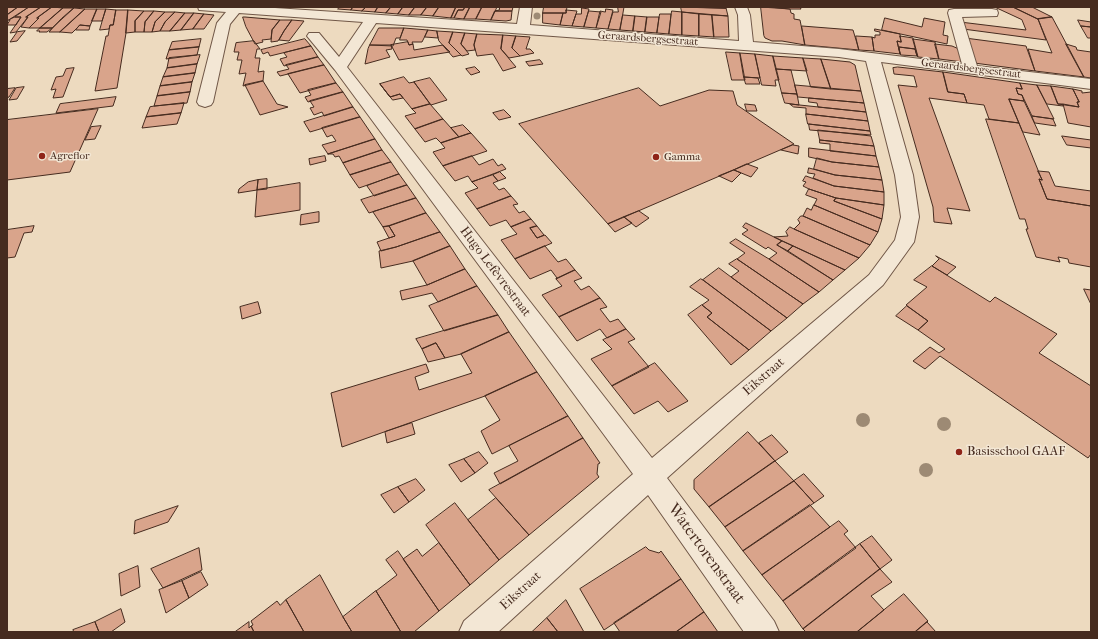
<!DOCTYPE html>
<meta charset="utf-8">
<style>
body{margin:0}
#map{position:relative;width:1098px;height:639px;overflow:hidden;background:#eddabf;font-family:"IM FELL French Canon",serif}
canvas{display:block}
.frame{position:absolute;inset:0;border:8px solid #462b1f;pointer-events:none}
</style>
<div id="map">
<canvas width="1098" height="639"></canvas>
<div class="frame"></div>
</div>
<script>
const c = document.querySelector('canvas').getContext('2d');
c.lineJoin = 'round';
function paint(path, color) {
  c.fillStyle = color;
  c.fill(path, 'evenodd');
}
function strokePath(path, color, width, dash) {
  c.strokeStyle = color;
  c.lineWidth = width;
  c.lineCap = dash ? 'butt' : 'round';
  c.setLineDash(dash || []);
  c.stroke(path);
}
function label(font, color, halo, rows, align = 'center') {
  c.font = font + ' "IM FELL French Canon",serif';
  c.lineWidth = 3;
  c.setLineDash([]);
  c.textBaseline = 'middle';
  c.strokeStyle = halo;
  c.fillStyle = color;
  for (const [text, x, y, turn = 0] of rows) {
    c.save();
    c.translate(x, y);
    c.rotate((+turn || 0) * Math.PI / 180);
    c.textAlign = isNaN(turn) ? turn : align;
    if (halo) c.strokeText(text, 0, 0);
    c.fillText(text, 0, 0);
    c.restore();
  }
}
const building = new Path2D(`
 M7 7H18L7 15Z
 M18 7H29L7 21V15Z
 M29 7H41L26 17H28L16 32 10 33 21 17H15Z
 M41 7H52L37 18H39L29 28 21 27 28 17H26Z
 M52 7 63 8 40 28H29L39 18H37Z
 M340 7H353L351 10 338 9Z
 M353 7H366L362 11 351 10Z
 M366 7H378L375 12 362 11Z
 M378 7H391L386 13 375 12Z
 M391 7H403L398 14 386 13Z
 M403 7H415L409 15 398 14Z
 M415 7H427L421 15H409Z
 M427 7H439L433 16 421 15Z
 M439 7H456L451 18 433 16Z
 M456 7H465L463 10H458L454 18H451Z
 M465 7H470L464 19 454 18 458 10H463Z
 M470 7H482L476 19H464Z
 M482 7H497L491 20 476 19Z
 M500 7H513L512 11H495L499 10Z
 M544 7H567L566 13H543Z
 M618 7H624L620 30 608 29 613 12H618Z
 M681 7 726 8 728 16 682 12Z
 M681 7H726V8Z
 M761 7 790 9 791 13 794 14V19L800 20 805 45 782 41H772L765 38 764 36Z
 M770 7H800L801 9H790Z
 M995 7H1013L1038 19 1046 40 963 29 960 22 1026 30 1022 20Z
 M1013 7H1032L1052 17 1038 19Z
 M63 8H74L52 28H40Z
 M74 8 85 9 60 32H49L61 19Z
 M582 8 589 9 584 27 572 26 576 14H581Z
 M85 9H97L90 26 80 25 72 33 60 32Z
 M97 9H106L102 21H92Z
 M106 9 116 10 113 25H110L109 29 100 30Z
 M606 9 613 10 608 29 596 28 600 11 605 12Z
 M116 10H128L126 33 117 88 95 91 106 36H108L110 25H113Z
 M128 10 144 11 135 21V32L126 33Z
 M566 10 577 11 572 26 560 25 563 13H566Z
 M144 11H154L145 22 144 32H135V21Z
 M154 11 165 12 155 22 152 32H144L145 22Z
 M495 11H512L511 20 506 21 491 20Z
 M589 11 601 12 596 28 584 27Z
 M672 11 682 12V35L669 34Z
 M165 12H175L165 22 160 31 152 32 155 22Z
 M175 12 185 13 170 31H160L165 22Z
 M682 12 699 14V36L682 35Z
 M185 13H194L181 30 170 31Z
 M194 13 204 14 193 29 181 30Z
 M543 13H563L560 25 543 23Z
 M204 14 214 15 204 29H193Z
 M660 14H671L669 34 657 33Z
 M699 14 712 15 714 37 699 36Z
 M623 15 635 16 633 31 620 30Z
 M712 15 728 16 729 37H714Z
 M635 16 647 17 645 32 633 31Z
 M15 17H21L16 25H7L10 20H9Z
 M243 17H245L280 20 272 30 271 39 262 40 263 42 255 44 246 27Z
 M647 17H659L657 33 645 32Z
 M1052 17 1059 30 1084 77 1035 71 1028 49 1052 53 1038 19Z
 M885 18 922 27 924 18 945 22 943 35 948 36 947 44 882 30Z
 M280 20H292L284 31 278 41 271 42 272 30Z
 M292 20 304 21 289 41 279 40 284 31Z
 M1078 20 1091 22V27L1081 26Z
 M80 25 90 26 89 30H76Z
 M802 26 853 30 859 50 805 45Z
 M1081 26 1091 27V38H1088Z
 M40 28H52L47 32H39L40 31H37Z
 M379 28H404L400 38H396L393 46 370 45Z
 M404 28 428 30 422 42H412L413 44 409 45 407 40H400Z
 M875 29 900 34 901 42 897 41 900 54 874 51 872 37 875 38V35H880V32L875 31Z
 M428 30 437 31 438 38 425 37Z
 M25 31 17 41 10 42 17 32Z
 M437 31 453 32 449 43 461 55 453 57 439 41Z
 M453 32 465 33 461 44 469 54 462 56 449 43Z
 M465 33 477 34 474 45 475 50 467 51 461 44Z
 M477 34 503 35 501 49 516 67 503 71 493 54 477 56 474 45Z
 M503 35 516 36 512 48 520 56 509 58 501 49Z
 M516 36 530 37 526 49H530L534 53 520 56 512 48Z
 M856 36 872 37 874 51 859 50Z
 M900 36 913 38 918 57 917 56 915 49 899 47 900 54 897 41 901 42Z
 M965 38 1026 46 1035 71 974 63Z
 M201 39 199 47 169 50 172 42Z
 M305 39 311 46 270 56 268 52 263 54 261 50Z
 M913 39 935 42 939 59 918 57Z
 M254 41 260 49H257L255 58H260L258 72 264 71 263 81 243 86 246 73 239 74 242 60H237L239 52H234L236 43Z
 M408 42 409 45 413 44 414 50 443 45 450 52 399 60 391 45Z
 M935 44 952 46 959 49 963 62 939 59Z
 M1066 44 1076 47 1077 50 1091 52V78L1084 77Z
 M370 45H391L392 49 386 50 390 57 365 64 368 49Z
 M311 46 318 57 284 66 280 59 287 57 284 53Z
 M199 47 197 55 166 59 169 50Z
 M899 47 915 49 917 56 901 55Z
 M726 52 740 53 745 80H732Z
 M740 53 755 54 760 78 744 77Z
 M755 54 773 56 779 80H775L776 86 762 85Z
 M200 55 197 64 167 68 169 58Z
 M773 56 803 58 807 71 776 69Z
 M318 57 324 65 280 76 277 72 289 69 286 65Z
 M803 58 821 59 831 89 811 87Z
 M821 59 850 62 855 65 861 91 831 89Z
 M540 60 543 64 529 66 526 62Z
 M197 64 195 73 163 77 167 68Z
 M324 65 336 83 300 93 288 74Z
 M475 67 480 72 471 75 466 69Z
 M898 67 943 72 948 92 964 94 967 103 929 98 970 211 947 208 952 224 934 222 933 207 898 85 917 87 914 76 894 74 893 68Z
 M74 68 63 97 53 98 56 89 51 90 56 77 63 76 66 69Z
 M776 69 791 70 797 94 782 93Z
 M943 72 1020 83 1022 89 1016 88 1018 94 1022 95 1024 101 1009 99 1019 123 989 119 984 105 967 103 964 94 948 92Z
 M195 73 192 82 160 86 163 77Z
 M404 77 409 83 414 82 430 104 412 109 400 94 390 97 380 84Z
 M744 77 758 78 760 84H746Z
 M430 78 447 100 431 105 414 82Z
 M263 81 277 104 288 107 260 115 245 85Z
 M192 82 190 92 157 96 160 86Z
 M336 83 343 92 308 102 305 97 311 95 308 90Z
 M1020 83 1037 85 1054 119 1032 116 1022 95 1018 94 1016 88 1022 89Z
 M380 84 390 97 400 94 403 98 393 100Z
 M795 85 861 91 864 103 798 97Z
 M1037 85 1051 86 1058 104H1063V106L1047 104Z
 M1051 86 1073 89 1079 102H1077L1079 107 1058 104Z
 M24 87 17 99 9 100 16 88Z
 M15 88 9 97 7 98V89Z
 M639 88 660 106 709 90 733 91 737 105 794 144 608 224 519 124Z
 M1073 89 1082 91V93L1091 92V127L1068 123 1063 104 1079 107 1077 102H1079Z
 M190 92 187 103 154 106 157 96Z
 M343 92 353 107 324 116 322 112 314 115 310 108 314 107 310 101Z
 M782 93 797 94 799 105 785 103Z
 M116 97 113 106 56 113 60 104Z
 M809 98 864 103 866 112 818 107 817 103 809 102Z
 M1009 99 1024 101 1040 135 1023 132Z
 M184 103 181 113 146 117 150 107Z
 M430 104 443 119 415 129 405 116 416 113 412 109Z
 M745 104 755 105 757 111H747Z
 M790 104 866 112 868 121 806 114V108L794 107Z
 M353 107 360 117 310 132 304 122Z
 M98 109 70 172 7 180V120Z
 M504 110 511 117 499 120 493 113Z
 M181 113 177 124 142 128 146 117Z
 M806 114 868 121 870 131 808 124Z
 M1032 116 1053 119 1056 126 1035 123Z
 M360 117 375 139 328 154 322 145 336 141 332 135 327 137 322 128Z
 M443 119 459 137 441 143 436 138 425 142 415 129Z
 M986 119 1019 123 1042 180 1039 179 1047 199 1091 206V267L1069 263 1068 259 1058 257 1060 262 1036 257 1026 229H1028L1025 219H1020Z
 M809 124 870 131 871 135 810 130Z
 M463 125 471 133 459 137 451 128Z
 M101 126 95 139 85 140 91 127Z
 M818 130 871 136 874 146 820 140Z
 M471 133 487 151 443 166 433 152 445 148 441 143Z
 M1062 136 1091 140V148L1067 145Z
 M375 139 382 150 343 163 339 156 335 157 333 154H328Z
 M820 140 874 146 876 156 830 151V144L820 143Z
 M793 145 799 146 798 154 781 150Z
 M809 148 876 156 879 167 832 162 809 157Z
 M382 150 391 162 350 175 343 163Z
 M325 156 326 161 310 165 309 159Z
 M472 156 479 165 493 159 498 166 502 164 506 169 472 182 468 176 455 181 443 166Z
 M817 158 832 162 879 167 882 180 835 175 814 169Z
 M391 162 399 174 359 188 350 175Z
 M747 164 758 168 751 177 734 170Z
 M809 168 835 175 882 180 884 192 834 186 813 178 815 174 808 173Z
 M734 170 741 173 732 182 719 176Z
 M1038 171 1049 172 1055 186 1091 191V206L1047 199 1039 179 1042 180Z
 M500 172 506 178 498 181 493 175Z
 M399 174 407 185 374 196 367 186Z
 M493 175 498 181 493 183 499 190 504 188 511 196 477 209 465 193 478 188 472 182Z
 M806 176 834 186 884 192V205L836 198 809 189 803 186 806 182 803 181Z
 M267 179V189L257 190 258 180Z
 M258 180 257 190 238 193 239 189 248 182Z
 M300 183V210L255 217 257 190Z
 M407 185 416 198 369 213 361 200Z
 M809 189 836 198 834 201 882 219 878 232 814 205 817 199 806 195Z
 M511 196 518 204 513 205 519 213 524 211 531 219 511 227 506 220 490 226 477 209Z
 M416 198 426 213 389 226 383 227 373 212Z
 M836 198 884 205 882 219 834 201Z
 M814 205 878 232 870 245 803 216 807 208 811 210Z
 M639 211 649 218 636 227 624 217Z
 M319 212V222L300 225 301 215Z
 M426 213 440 232 396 247 381 251 377 242 395 236 389 226Z
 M801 216H803L870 245 859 258 794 229 800 223 798 220Z
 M624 217 632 223 615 232 608 224Z
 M531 219 537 226 530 228 537 238 545 235 552 243 515 259 501 240 517 234 511 227Z
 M746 223 782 241 777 245 833 280 819 292 769 259 777 253 768 247 766 249 742 234 748 230 743 227Z
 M34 226 32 232 24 233 15 257 7 258V230Z
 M389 226 395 236 389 238 383 227Z
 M537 226 544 235 537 238 530 228Z
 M790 227 794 229 859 258 845 270 774 237 788 236 786 232Z
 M440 232 450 246 413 261 381 268 379 251 396 247Z
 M736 239 769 259 819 292 803 304 737 259 745 253 730 243Z
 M782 241 793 246 788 251 777 245Z
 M450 246 465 269 427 285 413 261Z
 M545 246 558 262 566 259 575 270 556 279 557 278 551 270 530 279 515 259Z
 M793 246 845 270 833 280 788 251Z
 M936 256 956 267 947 275 932 266 939 259Z
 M737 259 803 304 787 318 731 277 739 271 729 264Z
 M932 266 990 302 995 297 1057 334 1039 353 1091 386V454L1088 458 940 356 925 369 913 361 930 347 939 353 945 349 918 330 928 321 906 305 927 287 914 280Z
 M719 268 731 277 787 318 771 331 703 280Z
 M465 269 477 286 438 302 432 293 402 300 400 291 427 285Z
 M575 270 582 278 574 281 581 290 589 286 600 298 559 317 542 295 562 286 556 279Z
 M701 279 703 280 771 331 749 350 707 317 712 313 702 305 709 300 690 287Z
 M477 286 498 315 444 331 429 306Z
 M1084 289 1091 290V304Z
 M600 298 607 307 600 309 610 322 618 319 626 329 607 338 600 329 577 341 559 317Z
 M258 302 261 313 242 319 240 307Z
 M702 305 712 313 707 317 749 350 731 365 688 315Z
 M907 306 928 321 918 330 896 316Z
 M498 315 509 332 461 354 445 358 436 343 422 349 416 339Z
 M626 329 635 339 628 342 649 367 612 386 591 359 612 349 603 340Z
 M509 332 537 372 485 396 342 447 331 393 426 364 429 372 415 377 419 390 472 373 461 354Z
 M436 343 445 358 428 362 422 349Z
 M655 363 688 401 668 412 658 401 634 414 612 386Z
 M537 372 568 416 492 454 481 431 500 420 485 396Z
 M568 416 583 438 500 484 494 473 518 461 509 446Z
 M412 423 415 434 387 443 385 432Z
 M748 432 775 461 709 507 694 489V480Z
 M772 435 788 452 775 461 759 443Z
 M583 438 600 463 598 464 597 474 599 477 529 535 489 490Z
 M479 452 488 463 475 473 464 459Z
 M464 459 475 473 461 482 449 465Z
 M775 461 794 481 725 527 709 507Z
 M804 474 824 496 814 503 794 481Z
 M416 479 425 490 409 502 398 487Z
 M794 481 814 503 743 551 725 527Z
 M398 487 409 502 394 513 381 495Z
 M496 498 529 535 499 560 468 520Z
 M455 503 499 560 470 585 426 525Z
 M810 505 830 527 762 575 743 551Z
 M178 506 168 522 134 534 135 521Z
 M839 521 848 531 844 534 856 548 783 601 762 575Z
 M872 536 892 560 880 569 860 544Z
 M439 543 470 585 439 611 403 559 417 549 422 556Z
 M860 544 880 569 803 629 783 601Z
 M646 547 649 550 659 553 661 551 681 579 604 630 580 589Z
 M199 548 202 570 163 588 151 569Z
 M398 551 439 611 414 632H401L376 591 397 575 386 560Z
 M138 566 140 587 121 596 119 574Z
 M880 569 892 582 871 596 884 610 857 632H806L803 629Z
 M201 572 208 585 189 598 182 581Z
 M320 575 343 617 352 632H304L286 600Z
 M681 579 704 612 676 632H620L614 623Z
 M182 581 189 598 166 613 159 590Z
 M376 591 401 632H352L343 617Z
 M904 594 928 621 927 622 915 632H857Z
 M286 600 304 632H254L251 626 253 625 251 621 277 601 280 605Z
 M566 600 584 632H558L547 618Z
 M121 609 125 622 111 632H99L95 622Z
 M704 612 718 632H676Z
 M547 618 558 632H532Z
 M95 622 99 632H74L73 630Z
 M249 622V628L251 626 254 632H235Z
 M927 622 936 632H915Z`);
paint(building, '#d9a48b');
strokePath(building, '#462b1f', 1);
const minor = new Path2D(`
 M198 7H260L517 24 520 7H532L530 25 739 41 738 15 735 7H747L750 15 753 42 839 49 962 64 948 13 949 10 954 9H992L997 10 998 13 997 16 962 17 977 66 1091 79V89L881 62 913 175 919 217 914 242 883 285 667 478 774 621 779 632H744L648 495 498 632H459L464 621 633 474 335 70 307 36 309 33H319L339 57 363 22 239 13 230 24 213 102 211 105 205 107 199 105 197 102 217 23 226 12 199 10ZM376 23 839 57 866 61 895 175 901 217 895 240 869 275 652 458 347 67Z`);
strokePath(minor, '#705747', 2);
paint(minor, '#f3e7d5');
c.fillStyle = '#9d8a74';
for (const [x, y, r] of [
 [537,16,3.5],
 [863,420,7],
 [944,424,7],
 [926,470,7]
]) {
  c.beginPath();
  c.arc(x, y, r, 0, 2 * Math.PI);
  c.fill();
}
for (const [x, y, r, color] of [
 [42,156,4,"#8f2418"],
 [656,157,4,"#8f2418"],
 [959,452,4,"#8f2418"]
]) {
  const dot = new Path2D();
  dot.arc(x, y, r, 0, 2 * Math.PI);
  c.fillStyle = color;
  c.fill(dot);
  strokePath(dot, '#f3e7d5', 1.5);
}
label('11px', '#462b1f', '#f3e7d5', [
 ["Geraardsbergsestraat",648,39,4],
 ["Geraardsbergsestraat",971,69,7]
]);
label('11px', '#462b1f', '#f3e7d5', [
 ["Agreflor",50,156],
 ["Gamma",664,157]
], 'left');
label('13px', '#462b1f', '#f3e7d5', [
 ["Hugo Lefèvrestraat",495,272,53],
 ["Eikstraat",764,377,-41],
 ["Eikstraat",521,591,-42]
]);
label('13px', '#462b1f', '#f3e7d5', [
 ["Basisschool GAAF",967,452]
], 'left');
label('16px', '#462b1f', '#f3e7d5', [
 ["Watertorenstraat",706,554,54]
]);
</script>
